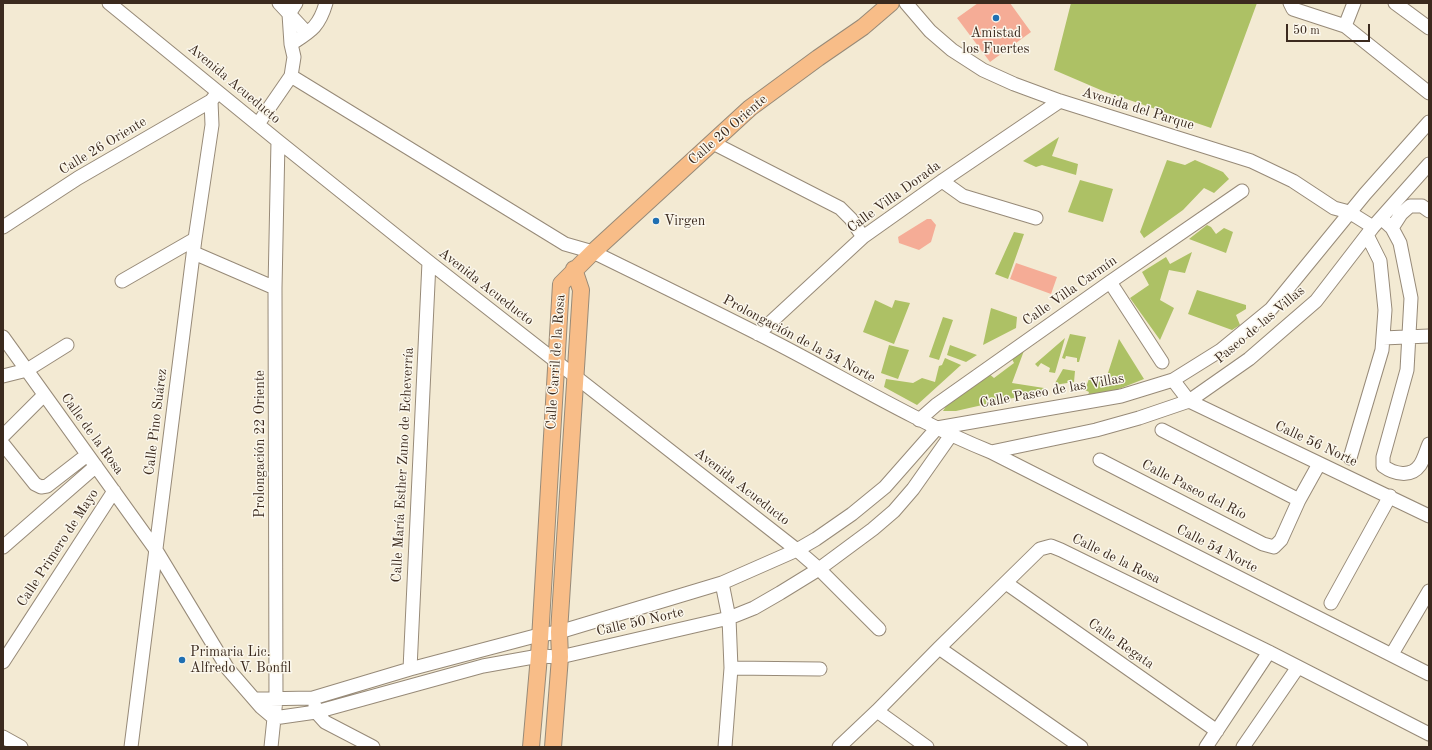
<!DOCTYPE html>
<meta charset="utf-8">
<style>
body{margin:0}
#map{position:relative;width:1432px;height:750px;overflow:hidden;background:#f3ead3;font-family:"Old Standard TT",serif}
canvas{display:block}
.frame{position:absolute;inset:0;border:4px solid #3b2a1e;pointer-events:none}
.scale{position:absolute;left:1286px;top:24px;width:84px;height:18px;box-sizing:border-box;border:2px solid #3b2a1e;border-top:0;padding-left:5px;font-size:12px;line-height:14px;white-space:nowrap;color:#3b2a1e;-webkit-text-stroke:3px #fbf7ec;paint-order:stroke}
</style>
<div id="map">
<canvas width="1432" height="750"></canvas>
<div class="frame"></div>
<div class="scale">50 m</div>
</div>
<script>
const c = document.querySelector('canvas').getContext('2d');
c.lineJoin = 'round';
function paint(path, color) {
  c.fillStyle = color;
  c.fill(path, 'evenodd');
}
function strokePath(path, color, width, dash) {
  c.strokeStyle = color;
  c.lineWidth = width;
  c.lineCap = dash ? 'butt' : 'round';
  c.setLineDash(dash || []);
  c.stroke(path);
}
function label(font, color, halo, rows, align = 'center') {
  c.font = font + ' "Old Standard TT",serif';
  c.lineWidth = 3;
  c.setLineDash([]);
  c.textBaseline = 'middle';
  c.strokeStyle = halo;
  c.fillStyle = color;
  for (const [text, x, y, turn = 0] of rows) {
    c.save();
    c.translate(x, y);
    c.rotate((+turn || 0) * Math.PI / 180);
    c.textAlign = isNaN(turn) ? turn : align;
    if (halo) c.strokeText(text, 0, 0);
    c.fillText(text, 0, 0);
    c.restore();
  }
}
paint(new Path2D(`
 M1071 3H1257L1211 128 1103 91 1054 70Z
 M1059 137 1052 156 1078 164 1076 175 1042 165 1036 167 1023 161Z
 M1167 160 1185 165 1195 160 1223 172 1229 179 1214 193 1204 188 1183 210 1144 238 1140 232Z
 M1080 180 1113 189 1103 222 1068 212Z
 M1207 225 1211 227 1216 234 1224 228 1233 232 1226 253 1189 239Z
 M1014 232 1024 234 1008 279 995 274Z
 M1192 252 1185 273 1169 270 1160 300 1174 308 1160 340 1130 298 1149 285 1142 272 1166 257 1170 264Z
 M1197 290 1246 305V309L1236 315 1240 325 1232 330 1188 314Z
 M875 300 892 308 895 300 910 303 894 344 863 332Z
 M991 308 1017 317 1016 328 983 345Z
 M943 317 953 320 939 360 929 357Z
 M1070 334 1086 337 1079 362H1077V358L1066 356 1065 359 1062 358Z
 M1065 338 1055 373 1049 372 1050 368 1041 363 1038 367 1035 364Z
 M1119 339 1144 379 1091 400 1087 399 1089 392 1085 390 1090 376H1107Z
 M889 345 909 350 898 379 881 373Z
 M950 345 977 355 966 362 947 355Z
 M1025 348 1012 383 1044 388V391L956 411H943L959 385 987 372 994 378 1014 363 1011 357Z
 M945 358 961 365 917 405 884 387 886 379 913 383 922 378 935 382 939 366 942 365Z
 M1063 369 1075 371 1074 382 1054 385Z`), '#adc165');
paint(new Path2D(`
 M978 3H1010L1031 32 990 62 957 18Z
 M927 219H931L936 225 931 242 919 250 899 243 898 237Z
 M1016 263 1057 277 1051 294 1010 279Z`), '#f5ac96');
const minor = new Path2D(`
 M109 3 278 141 429 262 797 550 819 569 879 629
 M279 3 307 33
 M906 3 930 31 952 50 983 70 1014 84 1060 101 1251 161 1293 181 1334 208 1349 212 1373 227
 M1290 3 1293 9 1345 26 1429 93
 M1395 3 1429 28
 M289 14 296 3
 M1345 26 1354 3
 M291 44C311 31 319 27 326 3
 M291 76 565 244 593 252C656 283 718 313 780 345 851 382 917 422 991 452L1429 674
 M258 124 291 76 294 57 291 44 289 14
 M713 143 840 208 851 219 863 237
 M942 181 963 196 1036 218
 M1381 218 1392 228 1400 243 1411 298 1407 370 1383 457V466C1394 474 1411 478 1420 465 1424 459 1426 451 1429 444
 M3 227 78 178 211 101 215 96
 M1392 228 1401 214 1410 206H1422L1429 211
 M194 253 275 288
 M122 281 195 239
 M1110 282 1162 362
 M758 334 863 237 942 181 1060 101
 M3 337 156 550 228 669 261 707 274 718 316 712 483 666 539 656 560 657 729 618 754 608 780 593 819 569 873 529 894 511 913 489 951 435
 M1383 338 1429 336
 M3 376 27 370 67 345
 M1173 380 1189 401 1429 516
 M919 420 936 405 1110 282 1242 191
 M937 428 1121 396 1173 380 1221 350 1271 309 1365 194 1429 122
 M1162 430 1299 500
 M3 436 44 395
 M3 444 35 484 41 487 47 486 87 455
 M991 452 1096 430 1139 418 1189 401 1249 359 1316 301 1373 227 1429 164
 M1350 458 1382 350 1385 310 1380 261 1367 235
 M1100 460 1263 544 1274 547 1281 540 1299 500 1319 464
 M3 547 96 466
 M722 583 729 618 731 668 725 747
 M1006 583 1217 731
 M1331 603 1390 496
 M939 648 1081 747
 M1392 654 1429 591
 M3 662 114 491
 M731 668 820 669
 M410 669 429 262
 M256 699 313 698 410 669 539 635 559 632 722 583 797 550 816 539 852 514 885 487 937 428
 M315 706 316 712 325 722 373 747
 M877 711 927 747
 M3 737 21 747
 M131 747 195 239 212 125 211 101
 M271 747 276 699 275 288 278 141
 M839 747 877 711 939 648 1040 549 1051 546 1061 550 1269 652 1429 734
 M1206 747 1269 652
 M1243 747 1298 667`);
const major = new Path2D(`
 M531 747 539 656 561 284 593 252 750 108 818 58 863 27 891 3
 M553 747 560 657 559 632 581 290 574 269`);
strokePath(minor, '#978a78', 15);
strokePath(major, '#978a78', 18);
strokePath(minor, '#fff', 13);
strokePath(major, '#f8bd88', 16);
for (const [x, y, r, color] of [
 [996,18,4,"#1f6fb2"],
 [656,221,4,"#1f6fb2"],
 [182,660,4,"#1f6fb2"]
]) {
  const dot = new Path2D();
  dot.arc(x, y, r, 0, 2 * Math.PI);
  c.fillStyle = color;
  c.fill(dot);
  strokePath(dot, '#fbf7ec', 1.5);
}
label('14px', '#3b2a1e', '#fbf7ec', [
 ["Amistad",996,33,"center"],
 ["los Fuertes",996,49,"center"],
 ["Virgen",664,221],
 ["Primaria Lic.",190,652],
 ["Alfredo V. Bonfil",190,668]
], 'left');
label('14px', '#3b2a1e', '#fbf7ec', [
 ["Avenida Acueducto",234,84,40],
 ["Avenida del Parque",1138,109,17],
 ["Calle 20 Oriente",728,130,-41],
 ["Calle 26 Oriente",103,146,-31],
 ["Calle Villa Dorada",894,197,-36],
 ["Avenida Acueducto",486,287,38],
 ["Calle Villa Carmín",1070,291,-35],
 ["Paseo de las Villas",1260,325,-40],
 ["Prolongación de la 54 Norte",799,339,28],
 ["Calle Carril de la Rosa",556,362,-86],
 ["Calle Paseo de las Villas",1052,391,-10],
 ["Calle Pino Suárez",156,422,-83],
 ["Calle de la Rosa",92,434,54],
 ["Prolongación 22 Oriente",260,444,-90],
 ["Calle 56 Norte",1316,444,25],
 ["Calle María Esther Zuno de Echeverría",403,465,-87],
 ["Avenida Acueducto",742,487,38],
 ["Calle Paseo del Río",1194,490,27],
 ["Calle Primero de Mayo",58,548,-57],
 ["Calle 54 Norte",1217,549,27],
 ["Calle de la Rosa",1116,559,26],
 ["Calle 50 Norte",640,622,-13],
 ["Calle Regata",1121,644,35]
]);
</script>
